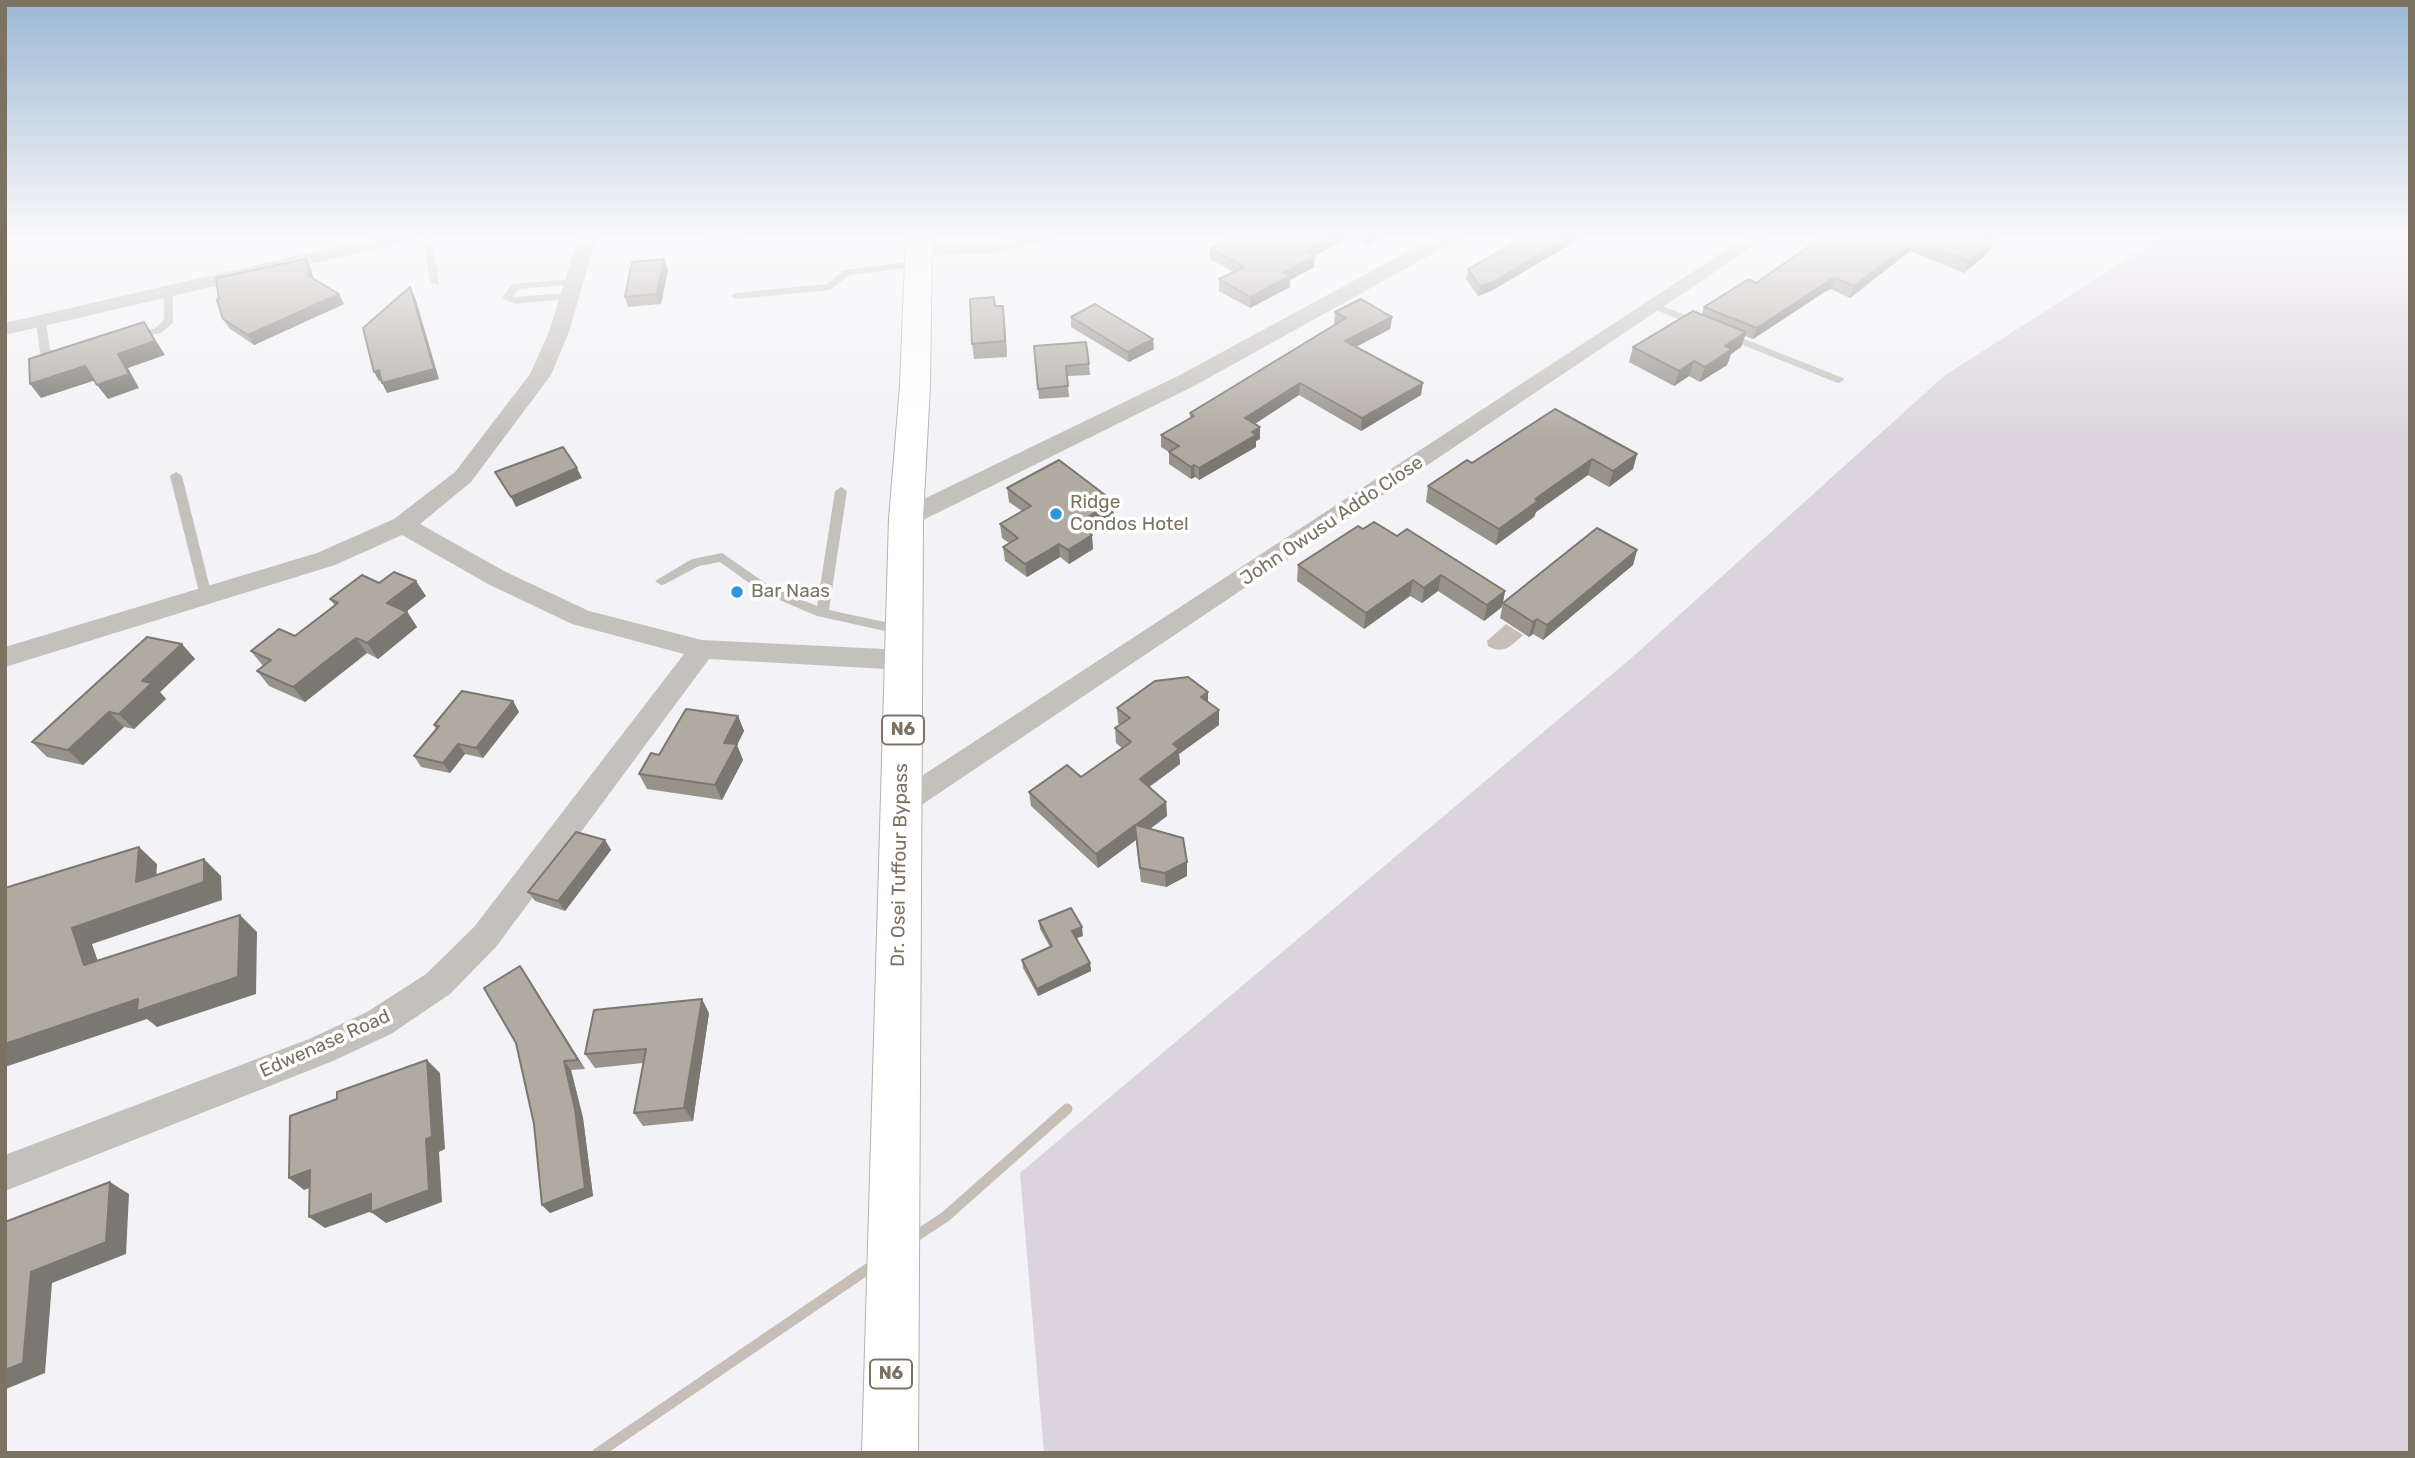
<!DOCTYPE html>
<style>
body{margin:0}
#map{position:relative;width:2415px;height:1458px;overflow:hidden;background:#f3f2f6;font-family:Rubik,sans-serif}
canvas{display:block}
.frame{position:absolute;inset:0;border:7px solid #7c7262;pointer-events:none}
</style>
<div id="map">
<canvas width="2415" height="1458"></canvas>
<div class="frame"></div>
</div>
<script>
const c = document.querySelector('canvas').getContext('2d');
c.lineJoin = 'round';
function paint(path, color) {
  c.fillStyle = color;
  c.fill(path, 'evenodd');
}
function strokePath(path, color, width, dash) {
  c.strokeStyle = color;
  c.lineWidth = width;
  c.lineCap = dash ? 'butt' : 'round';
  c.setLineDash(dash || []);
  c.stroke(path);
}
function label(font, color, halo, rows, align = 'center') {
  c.font = font + ' Rubik,sans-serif';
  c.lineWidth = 7;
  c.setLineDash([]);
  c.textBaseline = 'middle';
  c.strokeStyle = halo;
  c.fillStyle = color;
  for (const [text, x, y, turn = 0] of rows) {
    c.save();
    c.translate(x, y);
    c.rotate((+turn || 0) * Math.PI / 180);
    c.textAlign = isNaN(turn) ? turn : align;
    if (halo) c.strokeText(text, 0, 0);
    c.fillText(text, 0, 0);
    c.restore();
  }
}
paint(new Path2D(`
 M2164 235H2410V1453H1044L1020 1173 1636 654 1944 376Z`), '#dbd4dc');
paint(new Path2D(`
 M1506 624 1523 635C1511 646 1504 655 1488 646L1487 641Z`), '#c7beb7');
strokePath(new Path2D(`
 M910 1240 945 1217 1067 1109
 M598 1453 875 1264`), '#c7beb7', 11);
const trunk = new Path2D(`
 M906 235H932L930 386 923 518 918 1453H862L889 518 900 386Z`);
strokePath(trunk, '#b6b3ae', 2);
paint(new Path2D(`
 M422 235H432L439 285 431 283Z
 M918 261 923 264 921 266 850 275 830 290 736 299 731 296 736 293 827 284 844 270Z
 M574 279 577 280V284L518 289 513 297 570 293 575 296 574 298 516 304 502 298 512 284Z
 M164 289 173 291V323L161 333 130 338V334L154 329 164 320Z
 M1655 303 1703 322 1704 324 1695 326 1651 308V304Z
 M41 318 46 321 50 350 67 351V355L45 356 40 353 36 321Z
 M1727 332 1843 378 1844 380 1839 383 1835 382 1723 337 1722 335Z
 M176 472 182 476 212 596 206 600 200 596 170 476Z
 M841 487 847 491 829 610 908 627 910 630 908 633 903 635 817 616 763 593 720 562 699 566 665 584 661 585 655 581 692 559 722 553 771 587 817 606 835 491Z`), '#c4c1bc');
paint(new Path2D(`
 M387 235H419L410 241 5 335V323Z
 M579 235H597L569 332 551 375 471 482 420 524 506 572 589 611 702 640 904 650 913 653 917 660 913 667 904 670 709 659 496 947 450 994 391 1034 333 1061 5 1191V1155L309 1039 367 1012 426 974 474 927 684 654 572 624 488 584 402 535 335 565 5 667V647L317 553 394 519 455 472 530 374 549 332Z
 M1022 235H1054L1052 239 994 253 919 256 909 250 919 244 994 241Z
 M1438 235H1461L1459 239 1194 386 915 524 906 526 897 524 894 518 897 512 1178 376Z
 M1749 235H1770L911 812 901 816 891 812 886 804 891 796Z`), '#c4c1bc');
paint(trunk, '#fff');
paint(new Path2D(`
 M703 235H754V237L705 241Z
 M1224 235H1388L1367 246 1349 237 1314 256V267L1290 280V287L1250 308 1219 291V279L1234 272 1210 259V248L1231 238Z
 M1528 235H1586L1491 291 1478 296 1466 279 1468 269Z
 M1825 235H1999L1991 240 1988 253 1964 273 1910 251 1850 298 1831 289 1826 291 1753 339 1745 336 1741 347 1731 354 1727 365 1700 382 1689 376 1674 386 1629 362 1633 347 1702 314 1704 307 1756 283Z
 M311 268 313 278 344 304 254 345 229 328 223 319Z
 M668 269 661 304 628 307 625 297Z
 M1003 306 1007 357 974 359 972 344Z
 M1335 312 1392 317 1390 329 1356 347 1421 395 1361 431 1299 395 1255 424 1260 427V439L1256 441V447L1199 480 1195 477 1191 479 1169 464V452L1161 447V435L1190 418V413L1335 324H1334Z
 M1071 317 1154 349 1129 362 1071 327Z
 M1034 346 1089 364 1090 375 1067 376 1069 397 1039 399Z
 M1637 454 1633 469 1609 487 1588 475 1536 512 1534 517 1496 545 1426 502 1428 486 1472 463Z
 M1007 488 1114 514 1090 530 1093 549 1069 564 1060 557 1027 577 1005 561 1003 547 1009 543 1002 538 1000 524 1022 511 1009 502Z
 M1363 529 1397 536 1505 591 1502 607 1484 621 1438 591 1422 603 1410 596 1364 629 1297 581 1298 565Z
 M1637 550 1633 565 1543 640 1533 634 1529 637 1500 618 1503 603Z
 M379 583 426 596 407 611 417 627 378 659 367 653 305 702 269 686 257 671 263 666 251 651 295 636 335 606 330 599Z
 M182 644 195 659 160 692 166 699 134 729 124 727 83 765 47 757 32 742Z
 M513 701 519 712 483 758 465 754 450 773 421 767 414 756 436 729 434 725Z
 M1208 702 1219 710V725L1179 754 1180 764 1149 787 1166 802 1167 816 1150 829 1187 876 1166 887 1141 882 1136 840 1098 868 1031 806 1029 792 1081 777 1122 748 1116 743 1115 728 1120 725 1118 723 1117 708Z
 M738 716 744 731 737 745 743 760 722 800 647 789 639 774 659 755Z
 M605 840 611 850 565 911 535 901 528 892Z
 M1039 921 1083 936 1076 938 1090 963 1091 971 1038 996 1023 968 1022 960 1050 947 1040 929Z
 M527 976 585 1069 571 1070 583 1118 593 1196 550 1213 542 1205Z
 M709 1013 693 1121 643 1126 634 1113 643 1063 595 1068 585 1054Z`), '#97928a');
paint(new Path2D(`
 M1334 235H1349V237L1303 262 1304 251Z
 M1368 235H1388L1367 246Z
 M1572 235H1586L1491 291 1478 296 1480 286Z
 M1988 235H1999L1979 249 1984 238Z
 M1915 240 1910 251 1850 298 1854 286Z
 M1994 241 1988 253 1964 273 1969 261Z
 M1315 256 1314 267 1290 280V287L1250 308V297L1284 273Z
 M306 259 311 268 315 285 309 276Z
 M664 259 668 269 661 304 657 294Z
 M1835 278 1831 289 1826 291 1753 339 1757 328 1830 280Z
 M410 287 415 297 439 379 387 393 382 383Z
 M339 294 344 304 254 345 248 335Z
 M1003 306 1005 321 1007 357 1005 341Z
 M1392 317 1390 329 1344 353 1345 341Z
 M144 322 165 355 128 368 139 388 108 399 97 385 118 354Z
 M1746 332 1741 347 1731 354 1727 365 1700 382 1705 367 1725 346Z
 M1153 339 1154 349 1129 362 1128 352Z
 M1694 361 1689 376 1674 386 1679 371Z
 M85 366 96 380 41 398 30 384Z
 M379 370 384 380 379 381 374 372Z
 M1300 383 1299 395 1245 430V418Z
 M1423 383 1421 395 1361 431 1362 418Z
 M1260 427V439L1256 441V447L1199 480V468Z
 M1637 454 1633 469 1609 487 1613 471Z
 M1592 459 1588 475 1536 512 1534 517 1496 545 1499 529 1535 499Z
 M1194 465 1195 477 1191 479V467Z
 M577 468 582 478 516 507 511 497Z
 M1113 501 1114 514 1090 530V536L1092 535 1093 549 1069 564 1068 550 1083 520Z
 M1059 544 1060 557 1027 577 1025 564Z
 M1637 550 1633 565 1543 640 1547 625Z
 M1441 575 1438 591 1422 603 1424 588Z
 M1413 580 1410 596 1364 629 1366 613Z
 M416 581 426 596 397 619 387 603Z
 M1505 591 1502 607 1484 621 1487 605Z
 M407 612 417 627 378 659 367 643Z
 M1537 619 1533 634 1529 637 1533 622Z
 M356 638 367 653 305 702 293 687Z
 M182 644 195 659 160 692 166 699 134 729 119 714 142 681Z
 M1208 692V707L1201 697Z
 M513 701 519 712 483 758 476 748Z
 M1219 710V725L1179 754 1180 764 1141 793 1140 779 1173 744Z
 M109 712 124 727 83 765 68 750Z
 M738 716 744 731 737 745 743 760 722 800 715 785 724 743Z
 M458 744 465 754 450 773 443 763Z
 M1166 802 1167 816 1136 839V825Z
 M1135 825 1136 840 1098 868 1096 854Z
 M605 840 611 850 565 911 558 901Z
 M139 847 157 864 155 899 136 882Z
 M204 859 221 876 222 900 92 944 105 982 84 965 72 928Z
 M1187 862V876L1166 887 1165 873Z
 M240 915 257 932 256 994 157 1027 147 1019 5 1067V1044Z
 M1082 927 1083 936 1074 939 1072 931Z
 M1090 963 1091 971 1038 996 1037 989Z
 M520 966 527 976 585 1069 578 1060Z
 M702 999 709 1013 693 1121 684 1108Z
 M427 1060 440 1073 445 1149 439 1152 442 1202 386 1223 371 1212Z
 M564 1061 571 1070 583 1118 593 1196 550 1213 542 1205Z
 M310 1170 325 1182 304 1190 289 1178Z
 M110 1182 129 1194 126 1254 52 1283 45 1373 6 1389 5 1401V1370L31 1272Z
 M371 1194 386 1206 325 1228 309 1217Z`), '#7b7771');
const building = new Path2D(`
 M1237 235H1334L1304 251 1315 256 1284 273 1290 276 1250 297 1219 279 1244 267 1210 248Z
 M1528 235H1572L1493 282 1480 286 1468 269Z
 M1825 235H1988L1984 238 1994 241 1969 261 1915 240 1854 286 1835 278 1830 280 1757 328 1704 307 1749 279 1756 283Z
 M306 259 309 276 339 294 248 335 223 319 217 300 219 299 216 278Z
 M664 259 657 294 625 297 632 262Z
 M410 287 434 369 382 383 379 370 374 372 363 328Z
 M994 297 995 306H1003L1005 341 972 344 970 299Z
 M1361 299 1392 317 1345 341 1423 383 1362 418 1300 383 1245 418 1260 427 1252 432 1256 435 1199 468 1194 465 1191 467 1169 452 1179 446 1161 435 1194 416 1190 413 1346 318 1335 312Z
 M1095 304 1153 339 1128 352 1071 317Z
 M1693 311 1746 332 1725 346 1732 349 1705 367 1694 361 1679 371 1633 347Z
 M144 322 155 341 118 354 129 374 97 385 85 366 30 384 29 359Z
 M1086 342 1089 364 1066 366 1068 386 1038 389 1034 346Z
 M1555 409 1637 454 1613 471 1592 459 1535 499 1538 501 1499 529 1428 486 1467 460 1472 463Z
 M563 447 577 468 511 497 495 472Z
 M1059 460 1113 501 1083 520 1089 525 1083 529 1092 535 1068 550 1059 544 1025 564 1003 547 1018 538 1000 524 1031 506 1007 488Z
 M1374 522 1397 536 1407 529 1505 591 1487 605 1441 575 1424 588 1413 580 1366 613 1298 565 1358 526 1363 529Z
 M1597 528 1637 550 1547 625 1537 619 1533 622 1503 603Z
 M394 572 416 581 387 603 407 612 367 643 356 638 293 687 257 671 271 660 251 651 279 629 295 636 338 603 330 599 362 575 379 583Z
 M147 637 182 644 142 681 152 683 119 714 109 712 68 750 32 742Z
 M1188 677 1208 692 1201 697 1219 710 1173 744 1179 749 1140 779 1166 802 1136 825 1183 838 1187 862 1165 873 1140 868 1135 825 1096 854 1029 792 1067 765 1081 777 1131 742 1115 728 1130 718 1117 708 1155 681Z
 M462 691 513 701 476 748 458 744 443 763 414 756 439 726 434 725Z
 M686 709 738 716 724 743 737 744 715 785 639 774 651 753 659 755Z
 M576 832 605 840 558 901 528 892Z
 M139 847 136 882 204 859V882L72 928 84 965 240 915 238 977 137 1011 138 999 5 1044V888Z
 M1071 908 1082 927 1072 931 1090 963 1037 989 1022 960 1052 946 1039 921Z
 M520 966 578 1060 564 1061 575 1109 585 1188 542 1205 534 1124 516 1043 484 988Z
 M702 999 684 1108 634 1113 646 1049 585 1054 594 1010Z
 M427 1060 432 1137 426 1139 429 1190 371 1212V1194L309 1217 310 1170 289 1178 290 1116 337 1099V1092Z
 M110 1182 106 1242 31 1272 23 1363 5 1370V1222Z`);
paint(building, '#b0aaa1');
strokePath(building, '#7b7771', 2);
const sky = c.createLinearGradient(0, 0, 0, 439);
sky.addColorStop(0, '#9bb8d4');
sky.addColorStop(0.54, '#faf9fb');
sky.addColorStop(1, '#faf9fb00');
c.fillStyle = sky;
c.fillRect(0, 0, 2415, 439);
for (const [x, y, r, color] of [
 [1056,514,7,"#2b97dd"],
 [737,592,7,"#2b97dd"]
]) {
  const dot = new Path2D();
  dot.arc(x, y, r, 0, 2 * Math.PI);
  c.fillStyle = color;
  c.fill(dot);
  strokePath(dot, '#fff', 2.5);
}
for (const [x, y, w] of [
 [903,730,42],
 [891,1374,42]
]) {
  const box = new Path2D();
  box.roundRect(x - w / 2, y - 14.5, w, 29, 5);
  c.fillStyle = '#fff';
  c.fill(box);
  strokePath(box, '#7c7262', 2);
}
label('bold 18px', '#7c7262', null, [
 ["N6",903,730],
 ["N6",891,1374]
]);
label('19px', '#7c7262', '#fff', [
 ["Ridge",1070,503],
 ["Condos Hotel",1070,525],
 ["Bar Naas",751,592]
], 'left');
label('19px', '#7c7262', '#fff', [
 ["John Owusu Addo Close",1332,521,-34],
 ["Dr. Osei Tuffour Bypass",900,865,-89],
 ["Edwenase Road",325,1044,-24]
]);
</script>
